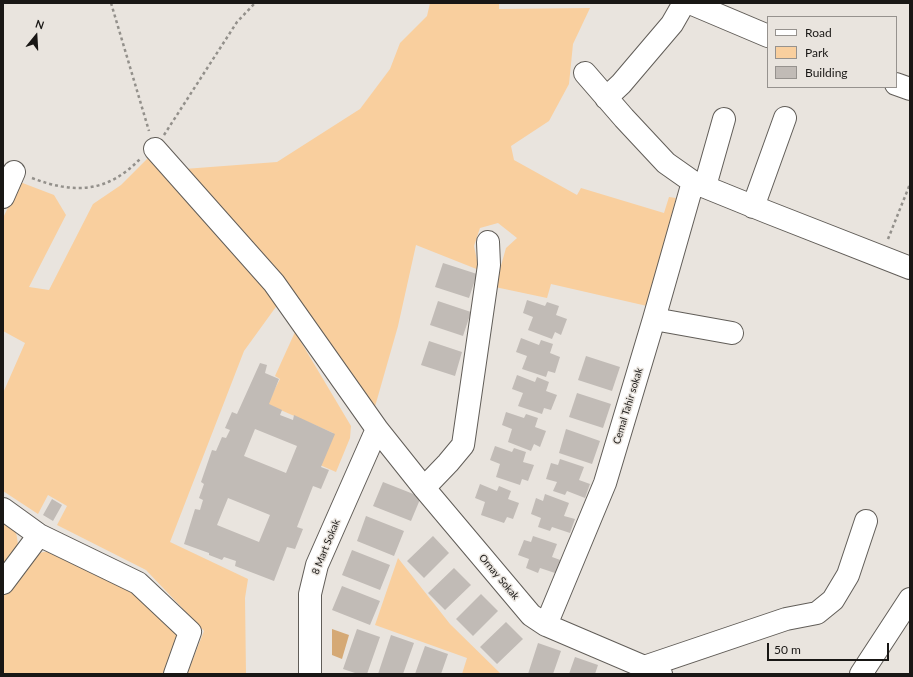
<!DOCTYPE html>
<style>
body{margin:0}
#map{position:relative;width:913px;height:677px;overflow:hidden;background:#e9e4de;font-family:Lato,sans-serif}
canvas{display:block}
.frame{position:absolute;inset:0;border:4px solid #191715;pointer-events:none}
.legend{position:absolute;left:767px;top:16px;width:130px;height:72px;box-sizing:border-box;background:#e9e4de;border:1px solid #96928e;margin:0;padding:5px 7px;list-style:none;font-size:12px;color:#191715}
.legend li{display:flex;align-items:center;gap:8px;height:20px}
.legend b{width:20px;border:1px solid #96928e}
.north{position:absolute;left:16px;top:16px;width:40px;height:40px;-webkit-text-stroke:3px #e9e4de;paint-order:stroke;rotate:18deg;font-size:11px;font-weight:700;line-height:16px;text-align:center;color:#191715}
.north::after{content:'';display:block;margin:auto;width:14px;height:18px;background:#191715;clip-path:polygon(50% 0,100% 100%,50% 72%,0 100%)}
.scale{position:absolute;left:767px;top:643px;width:122px;height:18px;box-sizing:border-box;border:2px solid #191715;border-top:0;padding-left:5px;font-size:12px;line-height:14px;white-space:nowrap;color:#191715;-webkit-text-stroke:3px #e9e4de;paint-order:stroke}
</style>
<div id="map">
<canvas width="913" height="677"></canvas>
<div class="frame"></div>
<ul class="legend">
<li><b style="height:5px;background:#fff"></b>Road</li>
<li><b style="height:11px;background:#f9cf9e"></b>Park</li>
<li><b style="height:11px;background:#c1bbb6"></b>Building</li>
</ul>
<div class="north">N</div>
<div class="scale">50 m</div>
</div>
<script>
const c = document.querySelector('canvas').getContext('2d');
c.lineJoin = 'round';
function paint(path, color) {
  c.fillStyle = color;
  c.fill(path, 'evenodd');
}
function strokePath(path, color, width, dash) {
  c.strokeStyle = color;
  c.lineWidth = width;
  c.lineCap = dash ? 'butt' : 'round';
  c.setLineDash(dash || []);
  c.stroke(path);
}
function label(font, color, halo, rows, align = 'center') {
  c.font = font + ' Lato,sans-serif';
  c.lineWidth = 3;
  c.setLineDash([]);
  c.textBaseline = 'middle';
  c.strokeStyle = halo;
  c.fillStyle = color;
  for (const [text, x, y, turn = 0] of rows) {
    c.save();
    c.translate(x, y);
    c.rotate((+turn || 0) * Math.PI / 180);
    c.textAlign = isNaN(turn) ? turn : align;
    if (halo) c.strokeText(text, 0, 0);
    c.fillText(text, 0, 0);
    c.restore();
  }
}
paint(new Path2D(`
 M430 3H499V9L590 8 573 44 569 84 549 121 511 146 514 160 577 195 581 188 664 213 669 197 676 198 647 306 551 284 547 298 495 287 506 248 517 238 498 223 480 228 474 246 479 270 416 245 398 326 374 410 184 169 277 162 360 109 390 69 400 43 427 16Z
 M149 157 278 304 244 351 170 542 248 579 245 598 246 674H187L204 631 146 570 57 525 67 506 48 495 38 514 3 491V393L25 343 3 331V218L20 182 54 195 66 215 29 287 49 290 93 204 121 185Z
 M295 332 351 426 350 438 336 472 320 465 333 433 267 404 280 379 275 376Z
 M3 519C15 526 17 532 18 546L3 567Z
 M54 550 135 589 178 630 180 640 168 674H3V596L34 554Z
 M398 558 450 624 501 674H462L467 658 375 625Z`), '#f9cf9e');
paint(new Path2D(`
 M332 629 349 635 342 659 332 655Z`), '#d5a975');
paint(new Path2D(`
 M443 263 477 274 469 298 435 287Z
 M527 300 545 306 547 302 559 306 556 315 567 319 561 335 555 332 552 339 528 330 533 317 523 313Z
 M438 301 471 312 463 336 430 325Z
 M521 338 539 345 541 340 553 344 550 353 560 357 555 373 548 371 546 377 522 369 527 356 516 352Z
 M429 341 462 352 455 376 421 365Z
 M586 356 620 367 612 391 578 380Z
 M260 363 267 365 265 373 279 379 269 404 282 410 280 415 293 420 294 415 335 434 321 467 329 470 321 489 313 486 297 527 303 529 295 549 287 547 274 581 235 566 236 561 224 557 222 560 209 555V553L184 544 195 509 200 510 203 500 199 498 204 484 201 482 212 450 216 451 222 437 226 438 230 430 225 428 232 412 237 414ZM255 429 297 446 286 473 244 456ZM228 498 270 515 259 542 217 525Z
 M517 375 535 382 537 377 549 382 546 391 557 395 551 410 544 408 542 414 518 406 523 393 512 389Z
 M577 393 611 404 603 428 569 417Z
 M506 412 524 418 526 414 538 418 535 427 546 431 540 447 534 444 531 451 508 442 512 429 502 425Z
 M566 429 600 441 592 464 559 453Z
 M495 446 512 452 514 448 526 452 523 462 534 465 528 481 522 479 520 485 496 477 500 464 490 460Z
 M560 459 584 467 579 480 590 484 585 498 567 491 565 495 553 491 557 482 546 479 551 463 558 465Z
 M383 482 421 497 411 521 373 506Z
 M480 484 497 491 499 486 511 491 508 499 519 503 513 519 507 517 504 523 481 515 485 502 475 498Z
 M545 494 569 503 564 516 575 519 570 533 552 527 550 531 538 527 541 518 531 514 536 498 543 501Z
 M52 499 62 505 53 521 43 515Z
 M366 516 404 531 394 556 357 541Z
 M433 536 449 553 424 578 407 561Z
 M533 536 557 544 552 557 563 561 558 574 540 568 538 573 526 568 529 559 518 555 524 540 531 542Z
 M352 550 390 565 380 590 342 575Z
 M454 568 471 585 445 610 428 593Z
 M342 586 380 601 370 625 332 610Z
 M481 594 498 611 473 636 456 619Z
 M506 622 523 639 497 664 480 647Z
 M357 629 380 637 367 674H358L343 669Z
 M391 635 414 643 403 674H378Z
 M538 643 561 651 553 674H528Z
 M425 646 448 654 441 674H415Z
 M575 657 598 665 595 674H569Z`), '#c1bbb6');
const minor = new Path2D(`
 M690 3 768 36
 M585 73 624 118 666 163 693 182 767 212 910 268
 M896 84 910 89
 M606 98 621 84 672 24 684 3
 M155 149 274 283 377 429 424 488 531 615 546 625 661 674
 M705 186 724 119
 M3 197 14 172
 M753 207 785 118
 M654 319 732 333
 M424 488 448 463 463 445 489 265 488 242
 M3 509 39 535 138 583 190 632 175 674
 M3 583 39 535
 M546 625 605 483 654 319 693 182
 M644 667 786 619 817 613 833 600 848 575 866 521
 M310 674V594L317 565 377 429
 M861 674 910 599`);
strokePath(minor, '#615d58', 24);
strokePath(new Path2D(`
 M111 3 149 131
 M164 135 237 22 255 3
 M32 178C74 194 107 193 140 159
 M888 239 910 184`), '#93908b', 2.5, [3, 3]);
strokePath(minor, '#fff', 22);
label('10px', '#191715', '#e9e4de', [
 ["Cemal Tahir sokak",628,406,-73],
 ["8 Mart Sokak",326,547,-68],
 ["Ornay Sokak",499,577,50]
]);
</script>
